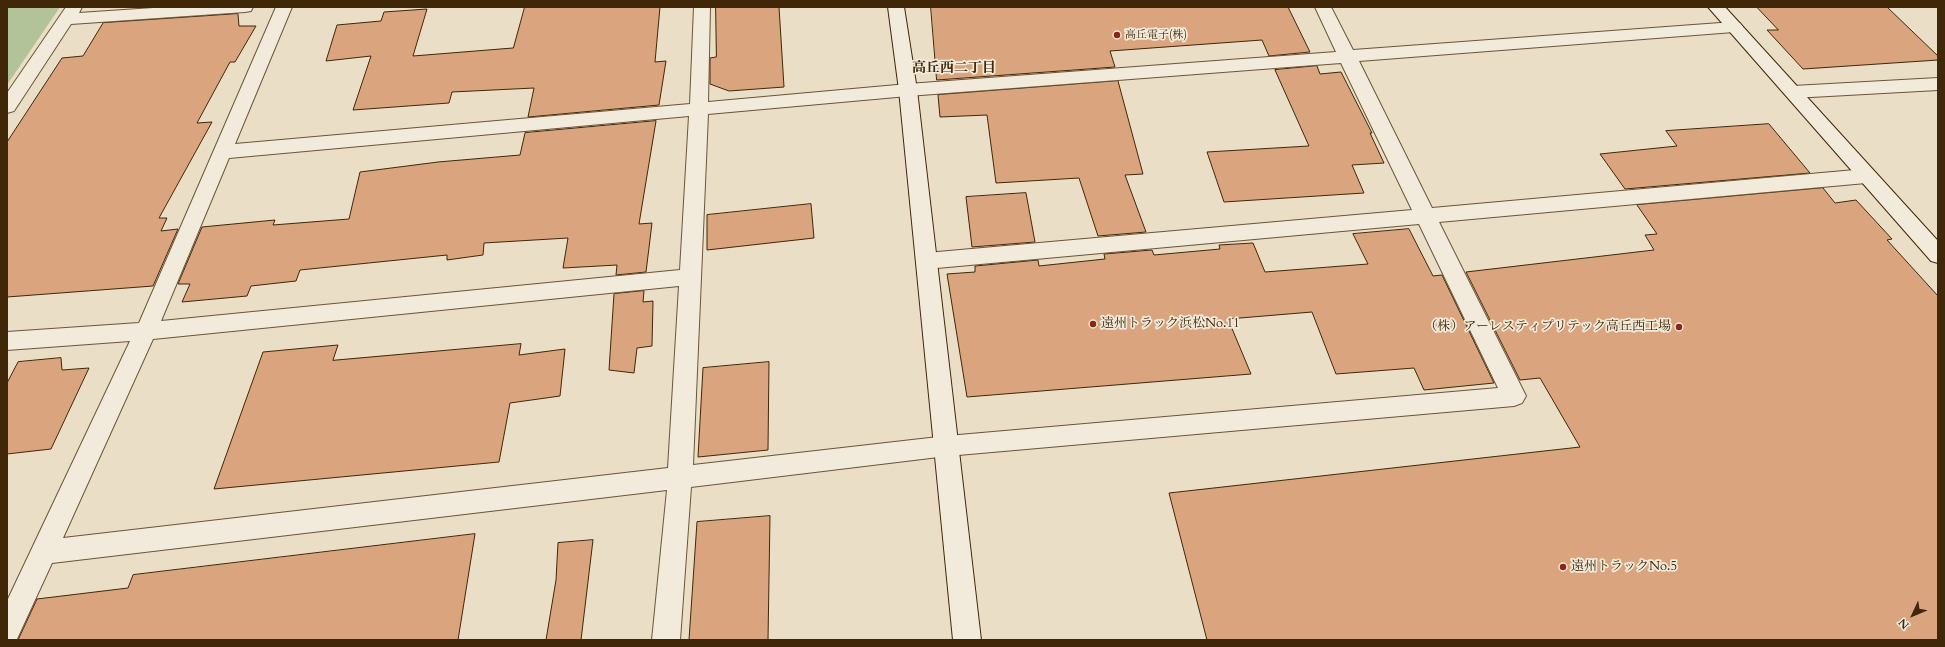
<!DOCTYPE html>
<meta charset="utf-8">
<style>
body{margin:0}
#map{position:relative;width:1945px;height:647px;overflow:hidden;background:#ebdec6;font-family:Cardo,serif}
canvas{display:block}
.frame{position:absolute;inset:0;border:8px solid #3f2708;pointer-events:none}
.north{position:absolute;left:1893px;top:595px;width:40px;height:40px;-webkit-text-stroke:3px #f2eada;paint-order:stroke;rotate:226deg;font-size:11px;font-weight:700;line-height:16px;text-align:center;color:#3f2708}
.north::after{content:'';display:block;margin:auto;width:14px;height:18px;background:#3f2708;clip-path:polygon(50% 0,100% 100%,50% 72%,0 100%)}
</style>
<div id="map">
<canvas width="1945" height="647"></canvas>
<div class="frame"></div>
<div class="north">N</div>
</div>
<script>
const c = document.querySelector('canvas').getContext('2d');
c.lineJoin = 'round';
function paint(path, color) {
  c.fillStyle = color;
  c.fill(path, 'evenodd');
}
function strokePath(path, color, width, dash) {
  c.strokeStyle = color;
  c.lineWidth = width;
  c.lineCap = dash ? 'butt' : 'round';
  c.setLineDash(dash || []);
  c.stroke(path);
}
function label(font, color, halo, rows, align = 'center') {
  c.font = font + ' Cardo,"Noto Serif JP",serif';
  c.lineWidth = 3.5;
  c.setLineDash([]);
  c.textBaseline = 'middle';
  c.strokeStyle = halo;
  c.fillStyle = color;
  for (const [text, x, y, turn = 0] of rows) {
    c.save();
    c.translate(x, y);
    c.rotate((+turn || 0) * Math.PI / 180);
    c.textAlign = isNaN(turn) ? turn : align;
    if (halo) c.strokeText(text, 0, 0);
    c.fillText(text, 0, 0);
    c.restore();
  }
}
paint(new Path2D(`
 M7 7H60L7 85Z`), '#b2c299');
const building = new Path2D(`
 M525 7H660L655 62 666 61 659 105 528 117 534 88 452 92 449 103 353 110 371 56 326 61 337 25 381 21 384 12 427 9 413 56 513 48Z
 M716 7H779L784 87 729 91 710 84V58L716 57Z
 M931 7H1288L1310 52 1269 56 1262 40 1110 51 1115 67 937 80Z
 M1757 7H1887L1938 56V60L1803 69 1767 30H1778Z
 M238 14 239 26H256L235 62H230L197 123 212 122 159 218H167L161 231 178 229 153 286 7 297V142L62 58 83 56 103 23Z
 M1317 66 1320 74 1341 72 1372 133H1370L1384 163 1352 165 1364 193 1224 202 1207 152 1309 146 1275 70Z
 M1118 81 1143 174 1125 175 1146 232 1098 236 1079 178 996 183 987 115 940 117 938 95Z
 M656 121 639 224 652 223 646 272 616 275 617 265 563 268 568 238 484 243 483 255 447 260V255L300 270 296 281 251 286 247 296 182 302 190 284H178L202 227 275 220 273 225 349 219 360 172 438 162 520 155 525 133Z
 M1769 124 1810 173 1625 189 1600 154 1677 146 1666 131Z
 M1823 188 1835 203 1856 200 1892 239 1887 240 1938 296V640H1207L1169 493 1580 447 1540 378 1520 380 1466 272 1654 250 1645 235 1657 234 1637 205Z
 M1026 193 1035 242 972 247 966 197Z
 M811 204 814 238 707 250V215Z
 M1409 229 1433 276 1442 275 1494 383 1424 390 1414 368 1336 374 1312 312 1228 319 1251 374 967 397 947 274 975 272V266L1038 260 1039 266 1105 259 1104 254 1152 250 1154 255 1220 249 1219 245 1253 243 1265 272 1368 264 1353 234Z
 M644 291 643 302 653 301 652 346 637 348 634 373 609 370 614 294Z
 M521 344 519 355 565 349 560 396 510 403 499 462 214 489 263 352 338 345 333 360Z
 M61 358 62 370 89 368 51 449 7 454V383L18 362Z
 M769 362 768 450 698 457 703 368Z
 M770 516 768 640H689L697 522Z
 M475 534 458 640H18L37 599 128 588 133 575Z
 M593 540 581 640H546L556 580 558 543Z`);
paint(building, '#daa47e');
strokePath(building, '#3f2708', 1);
const street = new Path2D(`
 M66 7H82L79 13 168 7H253L251 11 245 12 71 24 14 111 7 113V93Z
 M276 7H292L235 144 690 104 694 7H710L708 102 908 84 1336 52 1315 7H1331L1353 50 1734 22 1740 23 1743 27 1740 31 1734 32 1359 61 1432 208 1866 169 1873 171 1876 176 1873 181 1866 183 1439 222 1526 396 1522 403 1514 406 947 456 691 487 680 640H652L667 490 52 563 17 639 7 640V601L130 341 7 350V332L139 323ZM1341 63 1412 210 926 253 919 255 916 261 919 267 926 269 1419 224 1498 388 947 436 693 465 708 114 908 96ZM689 116 680 270 161 321 229 158ZM679 286 668 468 63 538 153 339Z
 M1938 78V90L1793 98 1787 96 1784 92 1787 88 1793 86Z`);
const secondary = new Path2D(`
 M888 7H904L917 90 981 640H953L899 90Z
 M1708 7H1725L1938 241V263L1931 261Z`);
strokePath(street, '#6a5538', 2);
strokePath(secondary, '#3f2708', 2);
paint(street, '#f2eada');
paint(secondary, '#f2eada');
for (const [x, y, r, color] of [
 [1117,35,4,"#8f2418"],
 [1093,324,4,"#8f2418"],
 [1679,327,4,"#8f2418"],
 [1563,567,4,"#8f2418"]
]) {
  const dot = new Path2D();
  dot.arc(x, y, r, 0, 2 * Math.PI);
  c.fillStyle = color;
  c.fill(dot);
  strokePath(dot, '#f2eada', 1.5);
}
label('11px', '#3f2708', '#f2eada', [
 ["高丘電子(株)",1125,35]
], 'left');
label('13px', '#3f2708', '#f2eada', [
 ["遠州トラック浜松No.11",1101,324],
 ["（株）アーレスティプリテック高丘西工場",1671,327,"right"],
 ["遠州トラックNo.5",1571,567]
], 'left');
label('bold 14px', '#3f2708', '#f2eada', [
 ["高丘西二丁目",954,69]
]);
</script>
